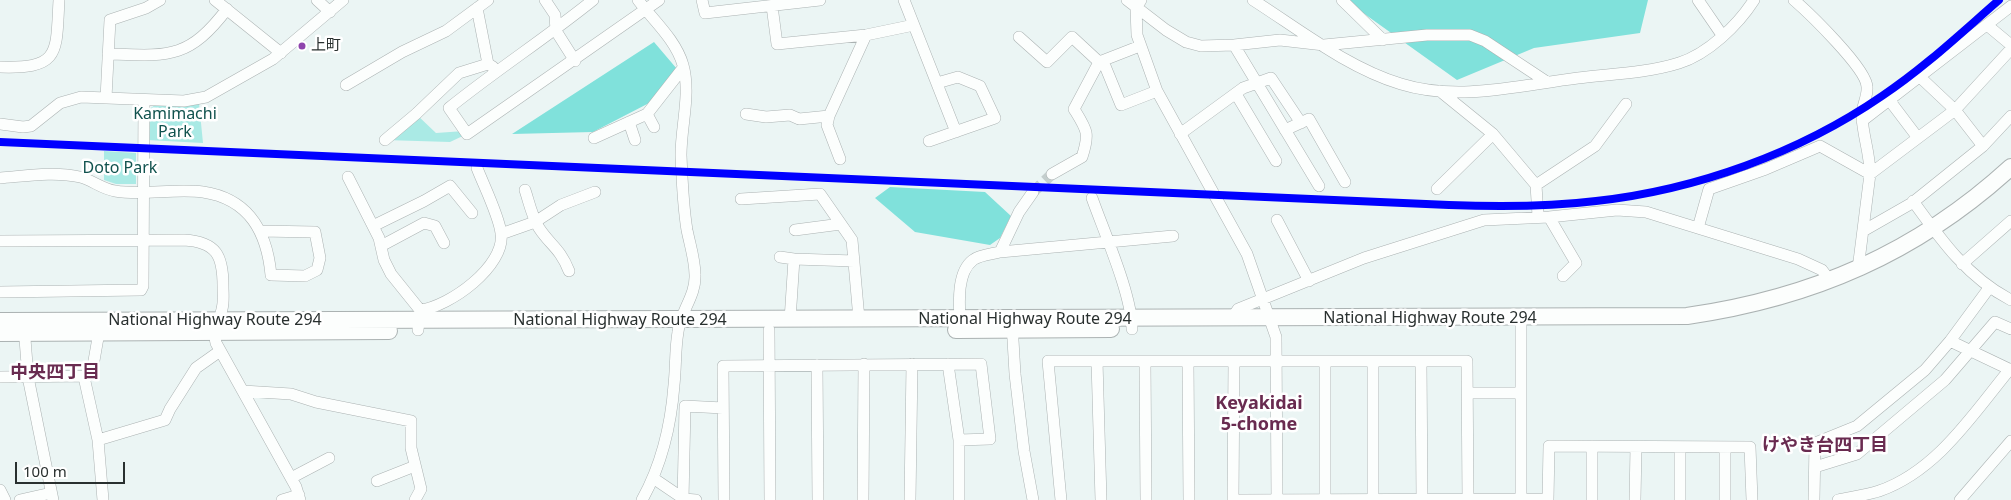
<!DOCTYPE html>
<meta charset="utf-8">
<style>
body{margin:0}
#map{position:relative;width:2011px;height:500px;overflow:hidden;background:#ebf5f4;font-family:"Noto Sans",sans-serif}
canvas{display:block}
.scale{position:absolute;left:15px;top:462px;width:110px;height:22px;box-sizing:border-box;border:2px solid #29302f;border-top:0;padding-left:6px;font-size:15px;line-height:18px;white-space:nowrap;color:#29302f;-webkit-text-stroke:4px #fff;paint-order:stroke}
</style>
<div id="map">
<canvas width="2011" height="500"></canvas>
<div class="scale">100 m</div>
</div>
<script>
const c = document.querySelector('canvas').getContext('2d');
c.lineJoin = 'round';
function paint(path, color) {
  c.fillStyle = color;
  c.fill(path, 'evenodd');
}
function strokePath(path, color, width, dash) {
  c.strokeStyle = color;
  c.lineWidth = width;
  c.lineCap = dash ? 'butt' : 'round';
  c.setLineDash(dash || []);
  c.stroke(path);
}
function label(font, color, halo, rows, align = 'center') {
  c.font = font + ' "Noto Sans","Noto Sans JP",sans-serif';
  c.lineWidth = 5;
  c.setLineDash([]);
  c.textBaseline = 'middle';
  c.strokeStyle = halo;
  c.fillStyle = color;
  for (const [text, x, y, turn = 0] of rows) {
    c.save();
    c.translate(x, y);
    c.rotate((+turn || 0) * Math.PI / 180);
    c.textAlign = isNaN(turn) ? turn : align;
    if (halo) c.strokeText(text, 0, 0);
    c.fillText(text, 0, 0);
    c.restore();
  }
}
paint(new Path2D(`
 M199 103 203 143 147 140 148 110 155 105Z
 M416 114 436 133 464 131 467 134 450 142 385 140Z
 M104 151 136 153V184H116L104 180Z`), '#aaeae5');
paint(new Path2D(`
 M1345 0H1648L1640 33 1534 48 1457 80Z
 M654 42 677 69 653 101 593 132 512 134Z
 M890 187 985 192 1011 216 1000 238 990 245 915 232 875 198Z`), '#80e1db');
strokePath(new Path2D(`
 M1033 192 1052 174`), '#c4cecd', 11, [11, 5.5]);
const minor = new Path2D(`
 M215 0 281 53
 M317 0 330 12
 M545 0 555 15 556 31 575 61
 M593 0C546 38 496 70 449 108L467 134 659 0
 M638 0C653 20 676 40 683 65 691 94 681 125 681 155 682 180 683 206 687 230 690 245 695 260 695 275 696 296 680 312 678 332 675 349 676 367 674 385 671 425 662 464 642 500
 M702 0 705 13 820 0
 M904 0 956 132
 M1127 0 1166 30 1186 42 1201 46 1234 45 1280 40 1324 45 1427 35H1470L1485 41 1547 82
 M1141 0 1136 8 1137 35 1157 91 1247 254 1276 337 1277 500
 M1253 0C1300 30 1348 68 1401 84 1459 102 1520 85 1578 78 1611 74 1647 73 1679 63 1708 54 1738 25 1754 0
 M1342 0 1383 40
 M1698 0 1722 35
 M1794 0C1809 13 1867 69 1867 87 1868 97 1861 107 1862 117 1863 136 1870 154 1870 174L1858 269
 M772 6 777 44 866 35 914 25
 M477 8 488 64 493 67
 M1987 25 2011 45
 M1019 37 1047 62 1072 37 1099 62 1140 46
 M1234 45 1319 186
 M108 54C168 56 188 60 227 9
 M1103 61 1121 105 1157 91
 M0 67C61 69 56 53 59 0
 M1921 78 1955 110 1983 146
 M346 85 402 52 446 31 488 0
 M1440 91 1493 134 1536 185
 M1236 94 1276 161
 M106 98 110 20 146 8 160 0
 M1890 101 1918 138
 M647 114 654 127
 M746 114 766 117 790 115 799 119 829 116
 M1862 121 2011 6
 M629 122 635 140
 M0 124 23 127 31 126 60 103 81 97 184 101 206 97 273 59 343 0
 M1285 130 1309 119 1345 182
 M1180 134 1243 88 1271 78 1301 123
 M594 138 647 114 683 68
 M385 140 416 114 459 73 488 64
 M929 141 995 118 980 86 958 77 937 83
 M840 159 827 125 829 116 866 35
 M1052 174 1082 157C1090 133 1087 130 1074 109L1099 62
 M348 177 379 238 384 260 391 274 420 310 418 330
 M0 178C25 176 55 171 80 177 92 180 102 189 115 191 144 196 174 188 203 192 250 199 267 233 271 275L305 276 317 270 320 258 315 232 260 231
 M1437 189 1493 134
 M525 190C529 202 532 217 539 228 550 245 560 248 569 271
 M1092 198C1104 232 1132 295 1132 329
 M741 199 820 194 852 240 859 319
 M1913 201C1941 240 1968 278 2011 300
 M1538 216 1536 185 1595 146 1626 104
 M1549 217 1576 263 1563 276
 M1277 220 1309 281
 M373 226 424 201 450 186 472 213
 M1698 228 1709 189 1766 169 1820 146 1870 174 1955 110 2011 49
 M795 230 841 224
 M1863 231 1912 203 1983 146 2011 116
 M501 234 535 222 561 205 595 192
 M0 241 184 240C217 242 223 256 223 286 223 294 224 302 222 309 220 320 213 332 216 343L296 487 300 500
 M381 246 424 223 435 226 444 243
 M1000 252 1019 212 1033 192
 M780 257 794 259
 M1962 264 2011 221
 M0 292 141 290 143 286 144 100
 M420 310C449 307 506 266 501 233 499 216 484 186 477 168
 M1232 318 1238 309 1364 258 1484 220 1549 217 1617 210 1646 212 1798 259 1822 270 1830 281
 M960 319C959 302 957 272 973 260 979 255 992 254 1000 252L1173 236
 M790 320 794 259 854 261
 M1012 323 1015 374 1024 451 1033 500
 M769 330 770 500
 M25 339 28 377 53 500
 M1950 341 2011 370
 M1097 361 1101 500
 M1145 361 1146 500
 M1188 361 1189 500
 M1325 361V500
 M1373 361V500
 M1421 361 1422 500
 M948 364 959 440V500
 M817 365 818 500
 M0 377 88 376 92 372 99 332
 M84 377 98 440 103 500
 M243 391 291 394 316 402 411 421V448L421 489 415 500
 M1468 393H1520
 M98 440 165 420 170 409 196 368 220 351
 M1680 447V500
 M1725 447V500
 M1815 467 1857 454 1945 380 1995 322 2011 329
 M291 478 329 458
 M653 478 684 499 696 500
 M377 481 415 466
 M0 490 5 500
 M20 500 51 493
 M282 500 299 495
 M683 500 685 406 723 408
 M724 500 723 366 981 364 990 439 959 440
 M863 500 864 364
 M910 500 912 364
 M1061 500 1048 361H1467L1468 500
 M1233 500 1234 361
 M1240 500 1548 499
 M1521 500V317
 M1548 500 1549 446 1750 447 1752 500
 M1592 500V446
 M1635 500 1636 447
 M1814 500 1815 443 1857 426 1925 370 1950 341 1989 288
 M1838 500C1852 497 1866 495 1879 491 1937 471 1973 414 2010 369
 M1960 500 2011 441`);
const highway = new Path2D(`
 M0 321 1687 316C1812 298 1917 253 2011 167
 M956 330 1111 329
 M0 333 389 331`);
strokePath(minor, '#abb2b2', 12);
strokePath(highway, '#abb2b2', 18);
strokePath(minor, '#fcfefd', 11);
strokePath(highway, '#fcfefd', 16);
strokePath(new Path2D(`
 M0 142 1449 205C1498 207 1547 207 1596 201 1696 190 1799 153 1882 96 1924 68 1961 33 1999 0`), '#00f', 8);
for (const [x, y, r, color] of [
 [302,46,4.5,"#8e44ad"]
]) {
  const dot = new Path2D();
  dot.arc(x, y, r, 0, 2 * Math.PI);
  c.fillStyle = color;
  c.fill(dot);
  strokePath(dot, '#fff', 2);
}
label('15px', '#29302f', '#fff', [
 ["上町",311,46]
], 'left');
label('16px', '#10524e', '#fff', [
 ["Kamimachi",175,114],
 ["Park",175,132],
 ["Doto Park",120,168]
]);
label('16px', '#29302f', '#fff', [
 ["National Highway Route 294",1430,318],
 ["National Highway Route 294",1025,319],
 ["National Highway Route 294",215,320],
 ["National Highway Route 294",620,320]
]);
label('bold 18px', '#692b50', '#fff', [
 ["中央四丁目",55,373],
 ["Keyakidai",1259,404],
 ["5-chome",1259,425],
 ["けやき台四丁目",1825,446]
]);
</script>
